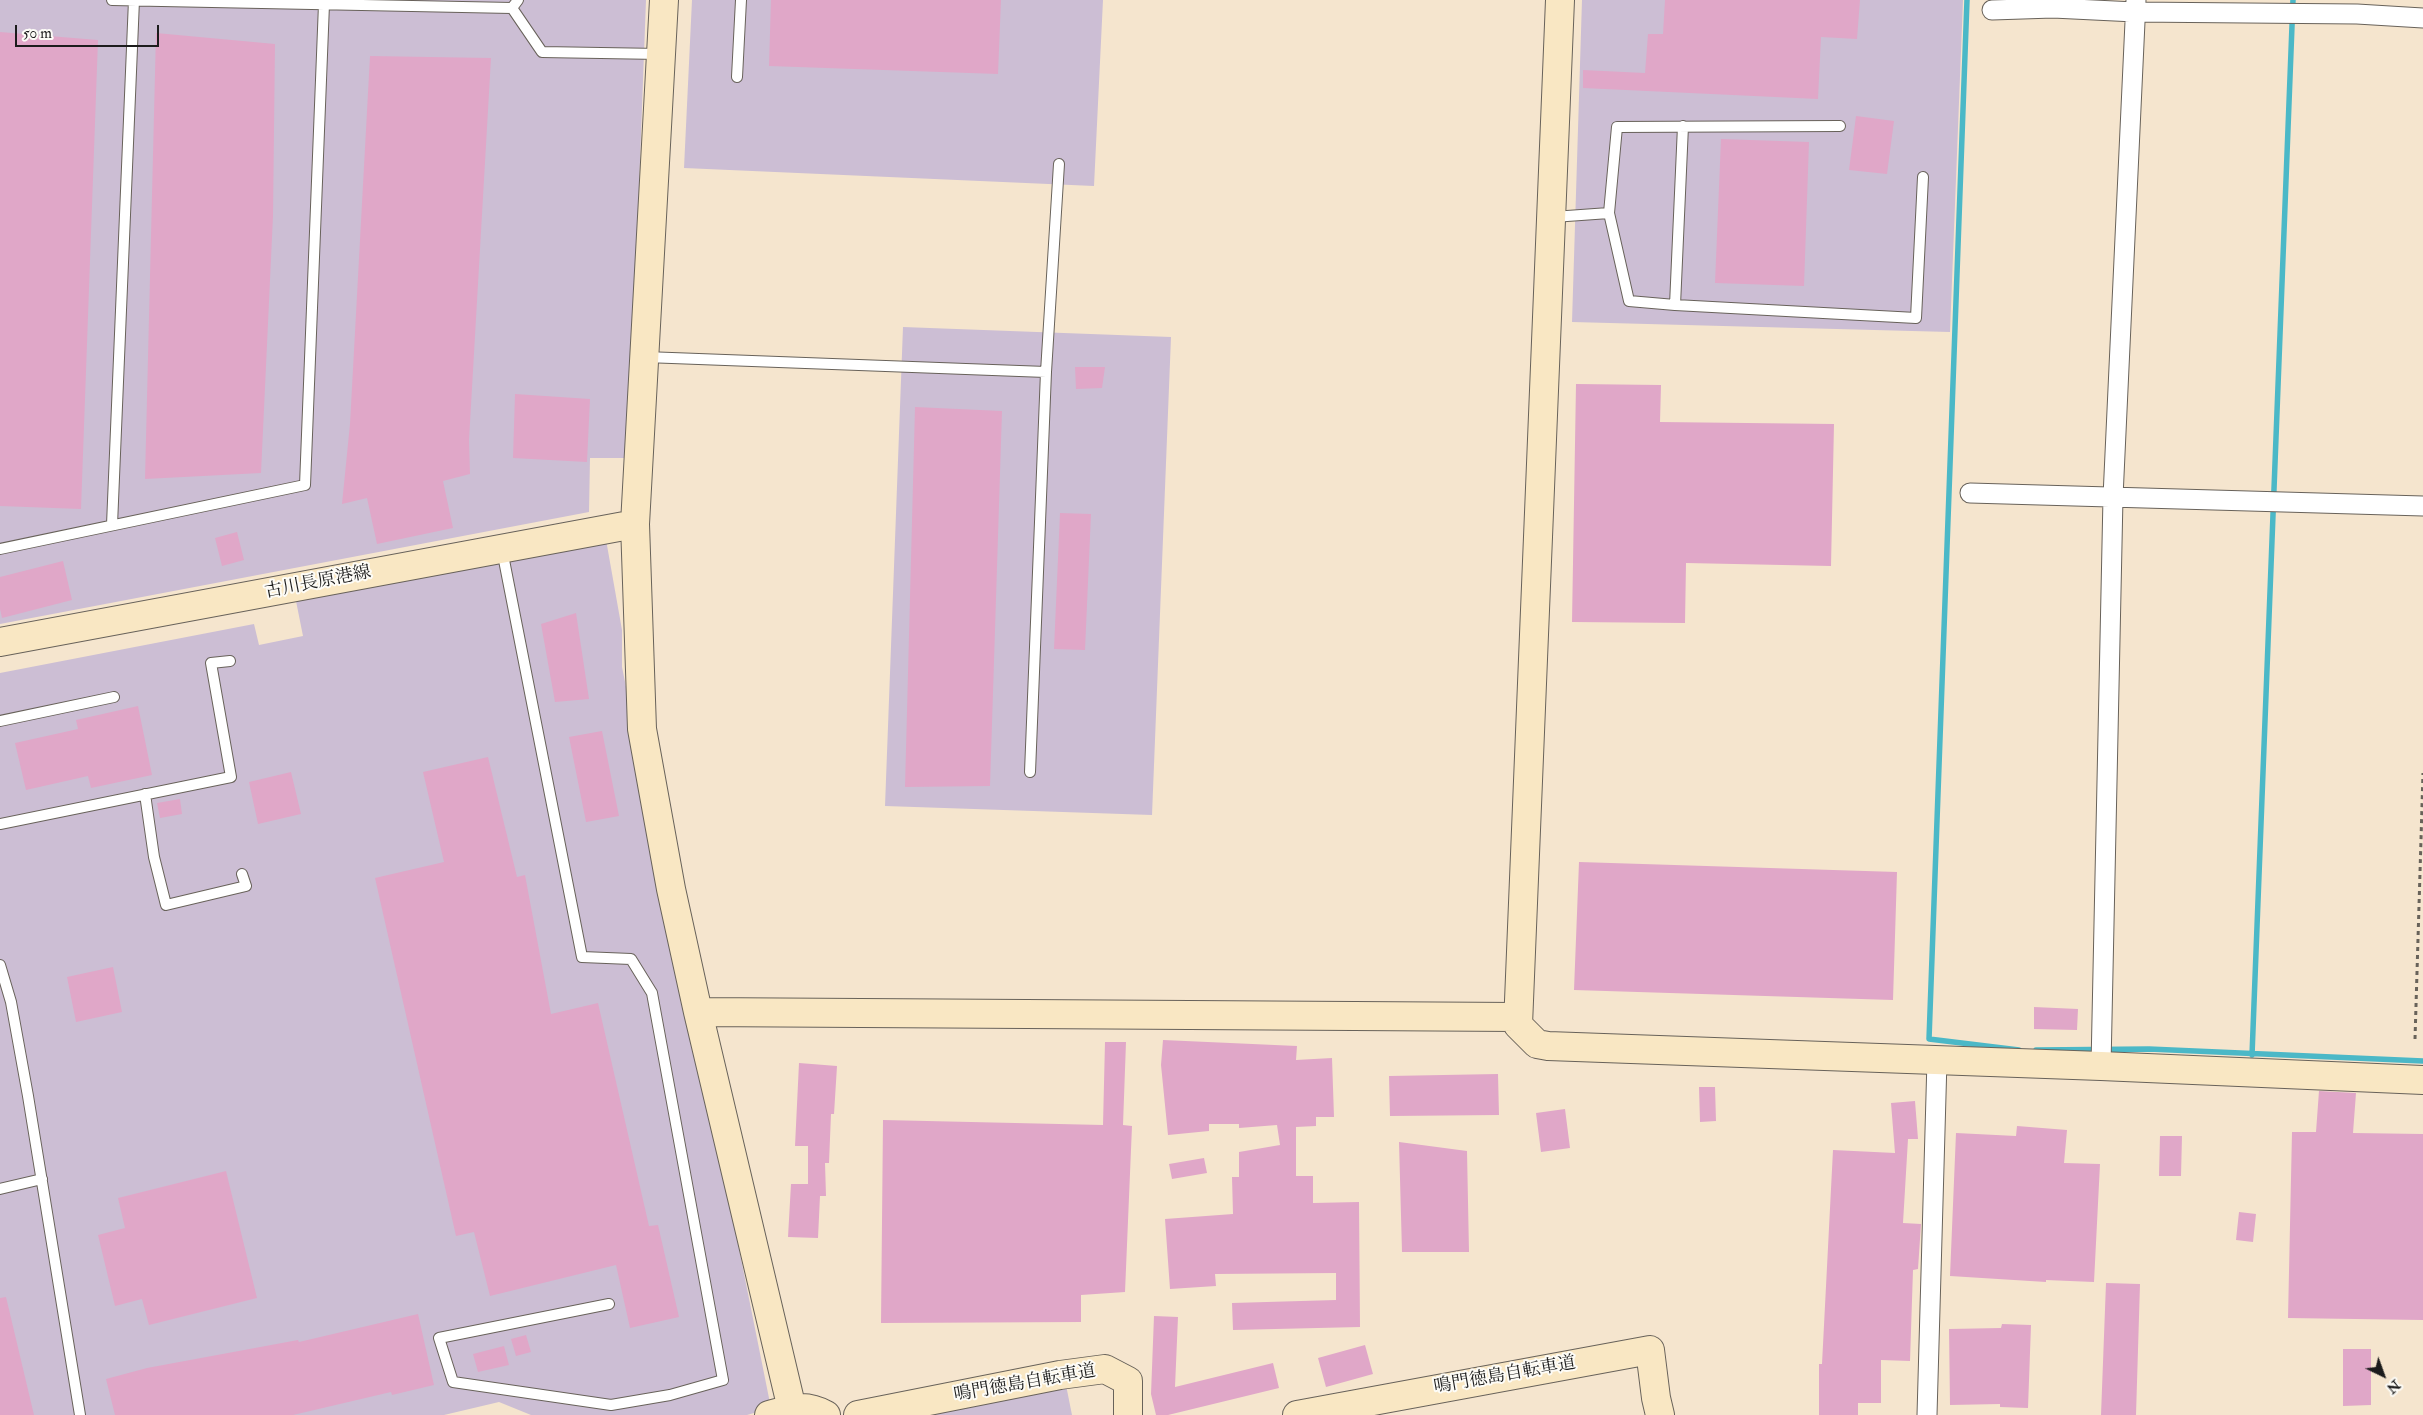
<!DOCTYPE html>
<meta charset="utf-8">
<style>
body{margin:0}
#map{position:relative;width:2423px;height:1415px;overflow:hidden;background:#f5e5ce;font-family:"IM FELL Double Pica",serif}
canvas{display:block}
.north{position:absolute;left:2358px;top:1350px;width:50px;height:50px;-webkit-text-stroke:4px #fdfcf7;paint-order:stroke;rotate:138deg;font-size:14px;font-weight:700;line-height:20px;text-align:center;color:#1c1c1c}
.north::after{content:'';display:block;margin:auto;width:18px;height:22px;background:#1c1c1c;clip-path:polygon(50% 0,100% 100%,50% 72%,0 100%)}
.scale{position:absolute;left:15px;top:25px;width:144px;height:22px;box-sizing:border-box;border:2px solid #1c1c1c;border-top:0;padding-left:6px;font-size:15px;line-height:18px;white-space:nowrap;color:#1c1c1c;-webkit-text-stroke:4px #fdfcf7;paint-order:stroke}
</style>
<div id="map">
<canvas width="2423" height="1415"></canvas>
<div class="north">N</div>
<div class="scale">50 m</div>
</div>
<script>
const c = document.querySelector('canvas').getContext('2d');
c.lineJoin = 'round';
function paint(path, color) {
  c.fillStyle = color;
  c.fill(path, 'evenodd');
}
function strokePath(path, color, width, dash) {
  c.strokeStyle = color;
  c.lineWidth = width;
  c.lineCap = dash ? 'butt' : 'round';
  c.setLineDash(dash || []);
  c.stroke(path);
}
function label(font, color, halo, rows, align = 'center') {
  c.font = font + ' "IM FELL Double Pica","Noto Serif JP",serif';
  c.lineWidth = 4;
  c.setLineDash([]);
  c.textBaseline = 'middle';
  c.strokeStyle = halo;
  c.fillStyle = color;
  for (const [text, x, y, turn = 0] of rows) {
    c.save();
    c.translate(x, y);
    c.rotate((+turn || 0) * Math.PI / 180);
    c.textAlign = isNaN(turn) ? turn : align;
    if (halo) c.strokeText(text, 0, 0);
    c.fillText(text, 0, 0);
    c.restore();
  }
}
paint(new Path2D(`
 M0 0H646L629 458H590L589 512 0 624Z
 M692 0H1103L1094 186 684 168Z
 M1582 0H1963L1950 332 1572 322Z
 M903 327 1171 337 1152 815 885 806Z
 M605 534 622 630V667L771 1408 747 1415H531L499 1402 444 1415H0V673L254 624 259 645 303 636 295 596Z
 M1066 1385 1072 1415H910Z`), '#ccbed4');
strokePath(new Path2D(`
 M1967 0 1929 1039 2019 1050
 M2036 1050 2149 1049 2423 1061
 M2252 1055 2293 0`), '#4bb8c7', 5.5);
paint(new Path2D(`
 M771 0H1001L998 74 769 66Z
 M1665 0H1860L1857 39 1821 37 1818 99 1583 88V70L1645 73 1648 34H1663Z
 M0 32 98 40 81 509 0 506Z
 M156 33 275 44 273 216 261 473 145 479Z
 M370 56 491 58 469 440 470 474 443 481 453 528 377 544 367 498 342 504 350 424Z
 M1856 116 1894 121 1887 174 1849 170Z
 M1721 139 1809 142 1804 286 1715 283Z
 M1075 367H1105L1102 388 1076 389Z
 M1576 384 1661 385 1660 422 1834 424 1831 566 1686 563 1685 623 1572 622Z
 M515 394 590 399 587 462 513 458Z
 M915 407 1002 411 990 786 905 787Z
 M1060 513 1091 514 1085 650 1054 649Z
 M237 532 244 560 222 566 215 538Z
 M63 561 72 600 2 618 0 609V577Z
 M576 613 589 699 555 702 541 624Z
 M138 706 152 775 91 788 88 776 26 790 15 743 78 729 76 720Z
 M602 731 619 816 586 822 569 737Z
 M488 757 517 877 525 875 551 1014 598 1003 649 1226 658 1225 679 1317 630 1328 616 1265 490 1296 474 1232 456 1236 375 878 444 862 423 772Z
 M291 772 301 814 258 824 249 782Z
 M180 799 182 814 160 818 157 803Z
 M1579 862 1897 872 1893 1000 1574 990Z
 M113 967 122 1012 76 1022 67 977Z
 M2034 1007 2078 1009 2077 1030 2034 1029Z
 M1163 1040 1297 1046 1296 1060 1332 1058 1334 1117H1316V1126L1296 1127V1176H1313V1203L1359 1202 1360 1327 1233 1330 1232 1303 1336 1300V1273L1215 1274 1216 1286 1170 1289 1165 1219 1233 1214 1232 1177H1239V1152L1280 1145 1277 1125 1239 1128V1124H1209V1131L1168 1135 1161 1065Z
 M1105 1042H1126L1123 1125 1132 1126 1125 1292 1081 1295V1322L881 1323 883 1120 1103 1125Z
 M799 1063 837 1066 834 1114H831L829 1163H825L826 1196H820L818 1238 788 1237 791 1184H808V1146H795Z
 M1498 1074 1499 1115 1390 1116 1389 1076Z
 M1699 1087H1715L1716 1121 1700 1122Z
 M2319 1091 2356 1093 2353 1133 2423 1134V1320L2288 1318 2292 1132H2316Z
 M1915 1101 1918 1139H1908L1903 1223 1921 1224 1918 1269 1913 1270 1910 1361 1881 1360V1403H1858V1415H1819V1364H1822L1833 1150 1895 1153 1891 1103Z
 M1565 1109 1570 1148 1541 1152 1536 1113Z
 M2017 1126 2067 1130 2064 1163 2100 1164 2094 1282 2046 1280V1282L1950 1276 1956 1133 2016 1136Z
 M2160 1136H2182L2181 1176H2159Z
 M1399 1142 1467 1151 1469 1252H1402Z
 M1204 1158 1207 1173 1172 1179 1169 1164Z
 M226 1171 257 1298 149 1325 142 1299 115 1306 98 1235 125 1228 118 1198Z
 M2239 1212 2256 1214 2253 1242 2236 1240Z
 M2106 1283 2140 1284 2136 1415H2101Z
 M6 1297 34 1415H0V1298Z
 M418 1314 434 1385 392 1395 391 1392 293 1415H115L106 1379 147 1368 298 1340 299 1342Z
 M1154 1316 1178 1317 1175 1387 1273 1363 1279 1388 1168 1415H1156L1151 1394Z
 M2002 1324 2031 1325 2028 1408 2000 1407V1404L1950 1405 1949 1329 2001 1328Z
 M526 1335 531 1352 516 1356 511 1339Z
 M1365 1345 1373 1374 1326 1387 1318 1358Z
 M504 1346 509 1365 478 1372 473 1354Z
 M2343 1349H2371V1405L2343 1406Z`), '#e0a7c8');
const lane = new Path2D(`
 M112 0 512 8 518 0
 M512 8 542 52 660 54
 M737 77 741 0
 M1609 213 1629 301 1675 305 1683 126
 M1553 217 1609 213 1617 127 1840 126
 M1675 305 1916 318 1923 177
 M645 357 1046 372 1030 772
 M1046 372 1059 164
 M112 525 134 0
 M0 549 305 485 324 4
 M502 550 582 957 631 959 652 993 723 1380 670 1395 611 1405 453 1382 439 1338 609 1304
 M0 721 114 697
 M145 794 154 857 166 905 246 886 242 874
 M0 824 231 777 211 663 230 661
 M0 965 11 1002 28 1096 80 1415
 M0 1189 42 1179`);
const street = new Path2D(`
 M1992 10 2053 8 2135 12 2357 14 2423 18
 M1970 493 2423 506
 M2101 1066 2113 497 2136 0
 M1927 1415 1937 1060`);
const secondary = new Path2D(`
 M664 0 635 524 642 729 671 889 698 1012 792 1409
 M1560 0 1518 1025 1537 1044 1548 1046 2101 1066 2423 1080
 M0 642 635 524
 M698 1012 1517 1017
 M769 1415C792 1409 804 1403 826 1415
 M858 1415 1060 1375 1105 1369 1128 1381V1415
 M1297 1415 1650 1350 1656 1398 1660 1415`);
strokePath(lane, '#68625a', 12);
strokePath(street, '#68625a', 21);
strokePath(secondary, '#68625a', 30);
strokePath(new Path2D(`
 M2415 1039 2423 773`), '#68625a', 3, [4, 4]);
strokePath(lane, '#fff', 10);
strokePath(street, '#fff', 19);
strokePath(secondary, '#f9e7c3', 28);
label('18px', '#1c1c1c', '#fdfcf7', [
 ["古川長原港線",318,583,-11],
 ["鳴門徳島自転車道",1505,1376,-10],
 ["鳴門徳島自転車道",1025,1384,-10]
]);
</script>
